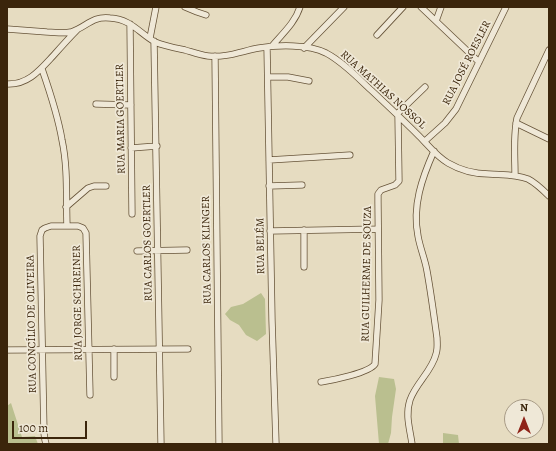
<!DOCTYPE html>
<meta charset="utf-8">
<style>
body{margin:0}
#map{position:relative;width:556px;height:451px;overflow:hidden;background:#e6dcc1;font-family:Alegreya,serif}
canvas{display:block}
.frame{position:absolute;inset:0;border:8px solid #3b250b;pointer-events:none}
.north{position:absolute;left:504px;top:399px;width:40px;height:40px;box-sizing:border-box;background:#efe8d7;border:1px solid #a79a85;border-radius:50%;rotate:0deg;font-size:11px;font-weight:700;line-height:16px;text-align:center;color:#3b250b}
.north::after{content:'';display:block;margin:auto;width:14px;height:18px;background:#8f2418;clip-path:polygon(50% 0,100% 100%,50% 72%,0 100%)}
.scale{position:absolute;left:12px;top:421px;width:75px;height:18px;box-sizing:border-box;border:2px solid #3b250b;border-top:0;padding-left:5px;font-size:12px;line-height:14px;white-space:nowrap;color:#3b250b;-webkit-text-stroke:3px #efe8d7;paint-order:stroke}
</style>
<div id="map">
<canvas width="556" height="451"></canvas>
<div class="frame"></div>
<div class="north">N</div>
<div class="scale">100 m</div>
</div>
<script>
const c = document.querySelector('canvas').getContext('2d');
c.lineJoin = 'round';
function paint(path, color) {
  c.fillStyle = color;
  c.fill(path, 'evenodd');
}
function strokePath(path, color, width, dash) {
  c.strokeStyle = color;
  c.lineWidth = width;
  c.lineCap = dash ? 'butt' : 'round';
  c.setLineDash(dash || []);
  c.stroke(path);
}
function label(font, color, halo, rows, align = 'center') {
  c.font = font + ' Alegreya,serif';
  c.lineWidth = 3.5;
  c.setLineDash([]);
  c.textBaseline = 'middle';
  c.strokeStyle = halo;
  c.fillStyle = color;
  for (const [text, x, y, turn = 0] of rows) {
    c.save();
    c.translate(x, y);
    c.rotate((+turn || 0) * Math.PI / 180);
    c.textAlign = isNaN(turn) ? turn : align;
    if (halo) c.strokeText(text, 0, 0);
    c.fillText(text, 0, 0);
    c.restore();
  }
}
paint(new Path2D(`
 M261 293 265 299 266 334 257 341 246 335 239 325 230 320 225 314 231 307 243 304Z
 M379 377 394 379 396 389 392 417 391 433 388 444H379L375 396Z
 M11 403 22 437 35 436 38 444H7V406Z
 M443 433 458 435 459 444H443Z`), '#babf8f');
const minor = new Path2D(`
 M185 7 197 12 206 15
 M421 7 479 62
 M436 21 441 7
 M130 24 132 214
 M7 29C20 30 33 31 47 32 55 32 63 34 71 32 87 27 91 16 110 18 131 19 139 33 155 42 164 46 175 48 185 50 192 52 200 55 208 56 226 58 242 51 259 48 278 45 308 44 326 53 343 62 357 77 371 90 387 105 403 120 419 136 428 145 437 157 448 163 460 170 475 174 489 174 502 175 515 174 528 179 536 183 543 190 549 196
 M377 35 403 7
 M150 38 156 7
 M154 41 161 444
 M272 46C282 34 295 23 300 7
 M267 47 272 320 276 444
 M304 48 344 7
 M215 56 219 444
 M42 69C50 92 58 116 62 140 68 168 66 197 67 226
 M268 77H288L309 81
 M7 84C28 85 40 70 53 56 61 47 69 38 77 30
 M96 104 131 105
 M397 114 425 87
 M516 123 549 139
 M425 141 445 123 456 109 506 7
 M131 148 157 146
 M269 160 350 155
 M515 175C515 156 513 137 517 118L549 50
 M269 186 302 185
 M66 207 88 188 94 186H106
 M304 230V267
 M270 231 378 229
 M137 251 187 250
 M114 349V377
 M7 350 188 349
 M321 382C333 380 369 373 375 364L379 300 378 202V194L381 190 395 185 399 181 398 116
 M46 444 45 440 44 433 40 236 42 230 45 228 51 226H78L83 228 86 233 90 395
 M412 444C410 429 405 415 410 400 416 383 432 371 436 354 438 348 437 343 437 338 434 316 431 293 427 271 425 259 420 248 418 236 412 206 422 178 434 151`);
strokePath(minor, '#665338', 7);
strokePath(minor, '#efe8d7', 5.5);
label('11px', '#3b250b', '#efe8d7', [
 ["RUA JOSÉ ROESLER",467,63,-63],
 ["RUA MATHIAS NOSSOL",383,90,42],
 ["RUA MARIA GOERTLER",121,119,-91],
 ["RUA CARLOS GOERTLER",148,243,-91],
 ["RUA BELÉM",261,246,-91],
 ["RUA CARLOS KLINGER",207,250,-91],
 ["RUA GUILHERME DE SOUZA",367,274,-89],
 ["RUA JORGE SCHREINER",78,303,-91],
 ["RUA CONCÍLIO DE OLIVEIRA",32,324,-91]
]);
</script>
